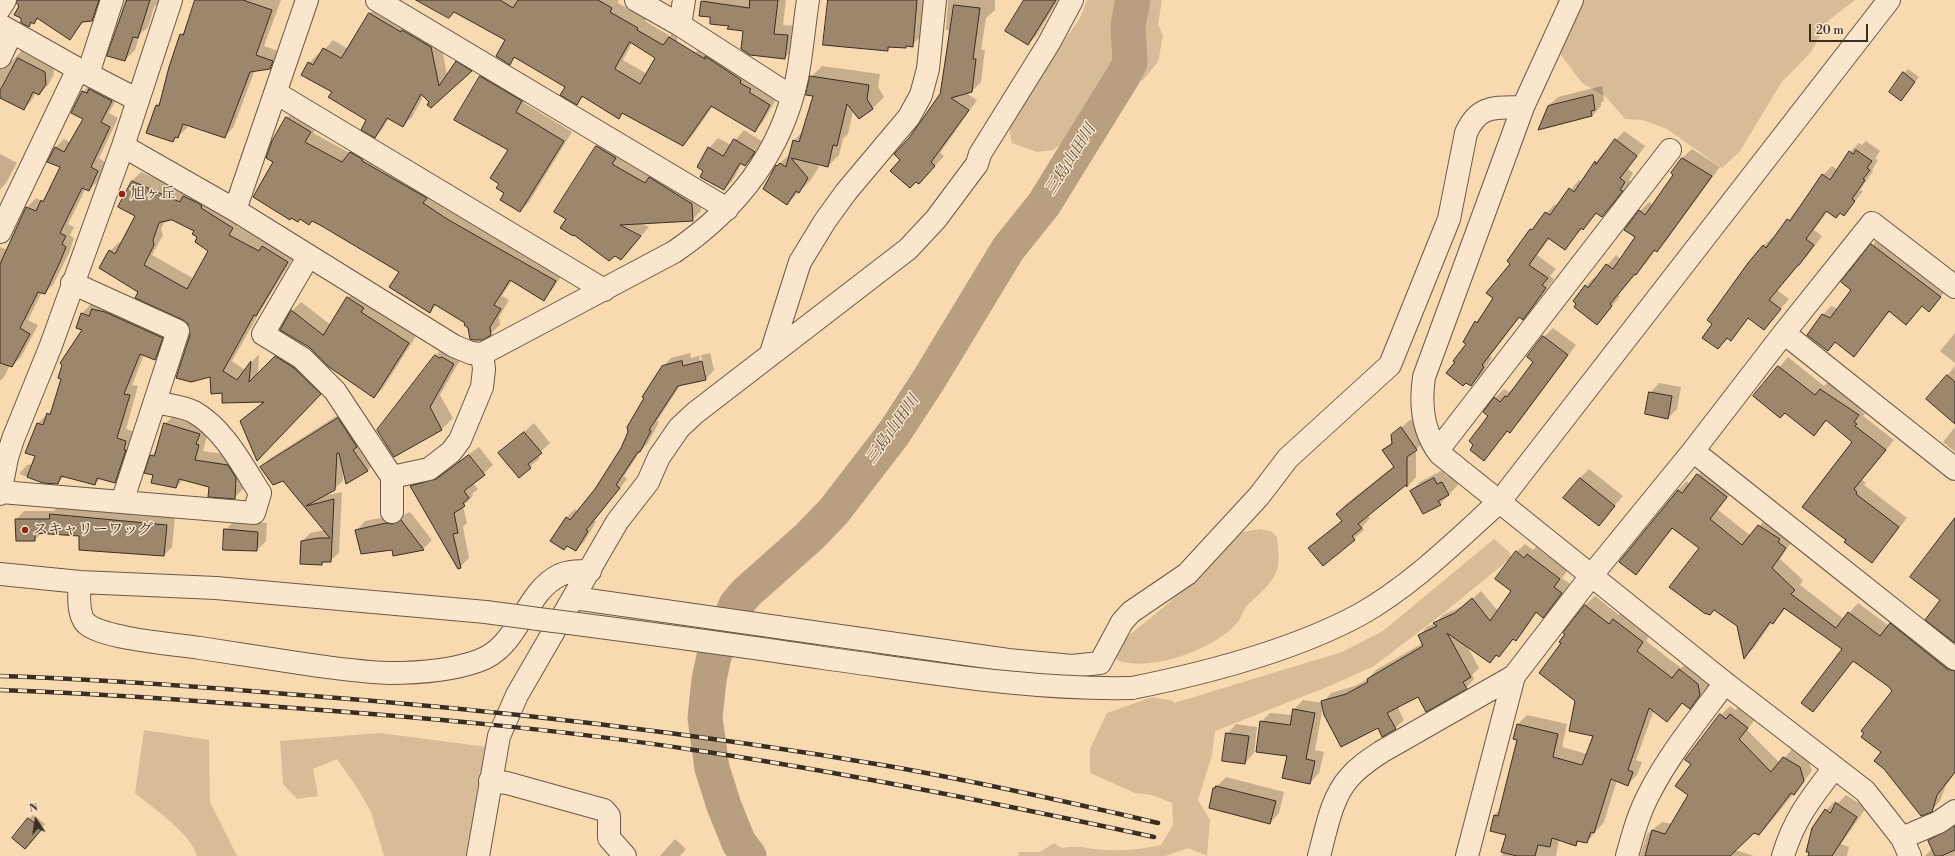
<!DOCTYPE html>
<meta charset="utf-8">
<style>
body{margin:0}
#map{position:relative;width:1955px;height:856px;overflow:hidden;background:#f8d9b0;font-family:"Libre Bodoni",serif}
canvas{display:block}
.north{position:absolute;left:16px;top:800px;width:40px;height:40px;-webkit-text-stroke:3px #fae6cc;paint-order:stroke;rotate:348deg;font-size:11px;font-weight:700;line-height:16px;text-align:center;color:#392e22}
.north::after{content:'';display:block;margin:auto;width:14px;height:18px;background:#392e22;clip-path:polygon(50% 0,100% 100%,50% 72%,0 100%)}
.scale{position:absolute;left:1809px;top:24px;width:59px;height:18px;box-sizing:border-box;border:2px solid #392e22;border-top:0;padding-left:5px;font-size:12px;line-height:14px;white-space:nowrap;color:#392e22;-webkit-text-stroke:3px #fae6cc;paint-order:stroke}
</style>
<div id="map">
<canvas width="1955" height="856"></canvas>
<div class="north">N</div>
<div class="scale">20 m</div>
</div>
<script>
const c = document.querySelector('canvas').getContext('2d');
c.lineJoin = 'round';
function paint(path, color) {
  c.fillStyle = color;
  c.fill(path, 'evenodd');
}
function strokePath(path, color, width, dash) {
  c.strokeStyle = color;
  c.lineWidth = width;
  c.lineCap = dash ? 'butt' : 'round';
  c.setLineDash(dash || []);
  c.stroke(path);
}
function label(font, color, halo, rows, align = 'center') {
  c.font = font + ' "Libre Bodoni","Noto Serif JP",serif';
  c.lineWidth = 3;
  c.setLineDash([]);
  c.textBaseline = 'middle';
  c.strokeStyle = halo;
  c.fillStyle = color;
  for (const [text, x, y, turn = 0] of rows) {
    c.save();
    c.translate(x, y);
    c.rotate((+turn || 0) * Math.PI / 180);
    c.textAlign = isNaN(turn) ? turn : align;
    if (halo) c.strokeText(text, 0, 0);
    c.fillText(text, 0, 0);
    c.restore();
  }
}
paint(new Path2D(`
 M1087 0H1162L1158 24 1163 36 1158 62 1143 80 1126 89 1093 98 1088 107 1086 126 1053 150 1037 152 1012 143 1009 127 1029 92 1080 18Z
 M1557 0H1855L1829 20 1811 52 1781 83 1740 151 1722 168 1667 129 1643 120 1625 119 1606 97 1582 83 1561 55Z
 M1260 529 1271 531 1277 537C1278 547 1280 561 1277 570 1271 586 1257 595 1246 607 1242 612 1241 619 1237 623 1215 649 1149 673 1117 660L1116 654 1127 637 1171 601 1222 547 1243 532Z
 M1494 539 1508 551 1512 557 1441 615 1374 666 1332 685 1215 731 1212 755 1198 800 1210 820 1207 856 1188 848 1165 856H1018L1019 852H1040L1054 843 1062 848C1077 844 1093 850 1108 850 1127 851 1143 849 1161 845L1173 825 1172 803 1152 795 1135 793 1090 773V749L1107 713 1152 697 1173 701 1174 703 1342 652 1383 631Z
 M144 730 209 740 210 802 237 856H197C191 833 153 808 135 793Z
 M380 733 487 747 470 856H384L371 812 358 789 337 759 313 769 318 796 297 799 283 784 280 741Z`), '#d8bc98');
paint(new Path2D(`
 M18 0H106L102 10 92 20 84 21 70 38 39 18 29 26Z
 M125 0H161L154 7 148 27 140 34 135 50 125 60 108 55Z
 M197 0H281L264 46 281 52 279 59 270 68 255 70 233 128 224 137 188 125 187 128 173 141 157 105 161 101 181 35 186 30Z
 M418 0H618V3L646 19 645 21 670 36 678 27 674 82 691 84 695 53 704 44 778 96 763 122 755 130 713 106 692 136 683 145 624 113 619 117 584 96 577 104 566 86 516 57 509 63 507 40 454 11ZM632 43 657 58 647 74 623 60Z
 M704 0H786L783 25 796 26 794 49 784 58 744 31 711 16 702 1Z
 M838 0H925L921 36 912 45H907L905 47 892 46 887 50Z
 M948 0H995V10L986 18 981 50H985L981 82 971 92 966 93 977 100 940 153 944 156 919 183 901 160 910 139 942 92 949 30H946Z
 M1025 0H1058L1037 35 1028 44Z
 M378 5 440 38 447 75 465 54 480 62 431 107 430 102 424 95 412 117 403 126 389 118 383 128 375 137 368 120 333 92 302 75 309 63 318 54 320 55 333 40 348 49 370 13Z
 M24 48 53 63 54 74 48 85 39 94 36 92 32 100 24 109 0 97V57L10 61 13 60Z
 M822 66 880 74 878 87 884 97 873 108 859 117 853 111 848 134 843 139 839 155 828 166 816 163 819 167 810 181 787 204 777 166 790 154 794 141 803 131 814 96 811 77Z
 M490 68 531 92 524 103 572 132 529 202 520 211 501 183 509 149 481 77Z
 M1908 69 1919 77 1901 100 1904 73Z
 M91 83 120 92 109 113 118 118 99 158 106 163 98 181 89 190 86 188 68 224 74 227 70 235 74 238 69 253 53 285 44 293 42 292 28 320 38 325 21 357 12 366 10 365 4 377 0 381V247L8 250 27 207 36 198 42 201 48 195 62 166 56 147 64 139 71 143 85 118 83 92Z
 M1602 86 1604 100 1601 103V106L1592 116 1548 106 1558 97Z
 M296 109 319 123 313 133 350 153 359 144 564 272 552 290 544 299 512 280 502 296 509 300 499 317 500 325 490 334 469 327 467 323 437 304 430 312 400 272 312 220 301 218 298 221 274 162 287 118Z
 M744 130 763 142 754 156 745 165 742 163 733 180 724 189 709 148 718 138 731 145Z
 M1624 131 1645 146 1628 169 1633 173 1629 180 1631 182 1611 207 1602 216 1597 212 1564 249 1550 238 1537 255 1556 269 1550 276 1554 279 1531 310 1522 319 1520 317 1490 356 1492 358 1480 376 1471 385 1456 362 1467 344 1464 341 1476 322 1495 298 1512 264 1546 213 1555 204 1557 206 1579 180 1582 182 1596 162Z
 M605 138 701 195V211L692 220 641 223 649 227 621 259 568 218 596 147Z
 M1866 141 1880 151 1875 159 1878 160 1872 170 1873 171 1860 190 1863 191 1844 215 1840 212 1828 211 1814 230 1822 236 1808 255 1777 290 1789 299 1764 329 1749 318 1731 340 1729 338 1718 348 1763 246 1773 237 1775 238 1823 175 1832 166 1838 170 1850 152 1859 143 1862 145Z
 M1692 149 1720 167 1666 241 1656 250 1645 264 1636 273 1618 295 1620 296 1606 314 1597 323 1585 286 1595 277 1596 278 1616 255 1621 259 1637 237 1640 211 1649 202 1653 205 1675 174 1682 158Z
 M0 154 17 163 6 183 0 190Z
 M141 172 188 192 241 219 237 226 267 242 296 253 261 310 232 361 245 370 259 354 258 375 285 348 329 385 266 451 241 421 264 401 223 392 191 335 188 322 140 292 110 251 119 242 122 243 136 216 132 181ZM173 219 195 231 198 237 210 250 194 279 152 255 163 235 161 230 165 220Z
 M1880 236 1948 288 1929 310 1923 305 1890 311 1854 356 1836 342 1828 349 1823 315 1831 306 1838 309 1852 289 1842 282Z
 M357 288 418 333 383 388 374 397 309 347 281 329 292 311 301 302 331 325 348 298Z
 M102 300 171 329 164 350 155 359 144 355 132 385 138 386 126 429 135 432 124 473 115 482 101 478 95 484 65 476 57 483 43 482 19 474 27 465 33 464 36 456 38 423 53 409 83 329 77 327 82 313 91 304 96 306Z
 M1553 328 1576 345 1519 422 1508 430 1484 459 1489 416 1495 398 1504 389 1509 392 1515 387 1535 362 1544 337Z
 M1955 333V363L1940 351Z
 M446 345 464 353 440 395 453 418 442 429 394 456 435 356Z
 M690 353 691 358 710 353 714 370 706 379 681 384 657 421 659 422 648 443 641 450 624 476 627 479 594 521 596 522 584 542 576 550 568 545 564 549 566 518 575 509 578 511 619 457 663 367 671 358ZM701 356 706 374H704L699 357Z
 M1788 357 1824 386 1830 380 1867 405 1862 412 1865 414 1863 416 1894 440 1862 480 1866 483 1864 485 1907 518 1872 562 1846 542 1853 442 1827 420 1814 435 1785 412 1755 396Z
 M1955 366V424L1928 399Z
 M1659 383 1681 387 1677 409 1668 418 1650 393Z
 M346 410 376 462 368 470 346 482 343 470V481L334 489 323 496 342 492 339 553 330 561H325L322 564 302 542 310 533 325 530 284 480 261 468 269 459Z
 M174 415 208 425 205 435 207 436 203 451 237 456 245 469 243 489 234 498 210 487 183 480 176 487 154 474 151 456 157 450 165 424Z
 M1411 419 1425 440 1416 450V477L1408 486 1406 484 1367 515 1370 518 1362 527 1364 530 1323 564 1310 548 1342 520 1337 514 1346 504 1394 466 1383 450 1393 441 1392 436Z
 M534 423 550 443 537 455 540 458 519 476 500 453Z
 M1955 427V452L1943 442Z
 M479 447 493 465 473 483 478 489 472 494 473 496 463 506 467 523 463 527 469 558 460 567 411 486 420 477 447 470Z
 M1707 465 1736 487 1718 510 1751 536 1768 516 1794 538 1780 559 1803 580 1800 585 1844 619 1858 603 1889 626 1899 615 1955 663V755L1903 726 1954 775 1946 785 1940 801 1931 811 1883 752 1893 691 1890 687 1854 660 1813 711 1843 649 1786 608 1773 623 1772 622 1753 649 1744 657 1738 626 1701 548 1674 527 1636 573 1620 561 1678 490 1687 481 1690 484Z
 M1589 469 1623 496 1598 525 1580 478Z
 M1443 470 1446 476 1451 473 1458 485 1440 504 1411 491 1420 482Z
 M59 506 175 517 172 547 164 555 80 535 42 532 35 540H17L16 520 24 511H54Z
 M410 512 432 540 423 549 394 555 393 548 357 530 365 521 396 515 402 516Z
 M234 521 267 523 266 541 257 550 225 530Z
 M1525 544 1533 550 1536 547 1568 570 1562 578 1570 584 1551 608 1543 616 1537 612 1524 631 1516 640 1514 638 1499 656 1497 655 1490 662 1467 646 1479 668 1472 675 1474 679 1466 688 1419 695 1397 706 1404 720 1395 728 1378 727 1323 706 1315 750 1324 752 1319 773 1310 783 1261 722 1270 713 1293 715 1294 709 1303 700 1323 703 1331 693 1355 686 1368 679 1376 670 1423 643 1419 636 1427 627 1435 623 1443 615 1465 605 1481 591 1498 611 1512 591 1516 552Z
 M1595 596 1619 615 1623 610 1652 632 1646 641 1681 668 1690 660 1708 674 1709 685 1690 707 1683 702 1667 720 1654 710 1636 760 1642 762 1637 775 1628 784 1617 780 1604 822 1587 842 1580 840 1575 845 1559 840 1556 856H1502L1507 834 1494 815 1500 810 1518 740 1514 739 1518 724 1527 715 1567 724 1562 747 1587 754 1594 735 1576 700 1563 643 1585 605Z
 M1730 706 1735 710 1740 706 1756 718 1747 730 1780 763 1793 748 1808 758 1812 771 1768 825 1759 834 1754 831 1735 850 1754 856H1640L1647 834 1662 822 1672 824 1690 795 1692 764 1721 715Z
 M1236 724 1257 727 1254 753 1245 763 1227 734Z
 M1226 777 1284 792 1279 813 1270 823 1214 789Z
 M1846 795 1866 808 1841 844 1849 847 1847 856H1808L1813 828 1826 810 1835 801 1838 803Z
 M33 815 45 824 29 844V819Z
 M1955 825V856H1925Z
 M675 839 686 849 680 856H660Z`), '#0003');
strokePath(new Path2D(`
 M749 856 739 843 724 806 712 768 705 718 709 680 714 656 736 605 746 593 809 537 834 511 894 433 928 381 1008 249 1044 204 1123 76 1130 63 1128 25 1133 0`), '#b79f80', 35);
const building = new Path2D(`
 M17 0H99L92 21 82 22 70 40 37 18 34 24 31 22 29 27 21 23V18L14 15 19 6 17 4Z
 M127 0H150L138 38 133 37 125 61 107 56Z
 M195 0H243L272 10 256 55 273 61 270 69 250 72 225 138 183 124 178 138 175 137 173 142 146 133 156 105 159 106 169 67 180 34 183 35Z
 M416 0H500L513 8 518 0H598L612 8 610 12 638 28 637 30 663 45 669 37 705 59V56L741 80 740 83 751 89 749 92 770 105 755 132 711 106 683 146 622 113 619 119 582 96 577 105 560 95 565 87 514 57 510 65 496 56 505 40 454 12 449 18ZM630 42 655 58 640 84 615 69Z
 M750 0H778L774 34 788 35 785 59 750 55 741 49 743 31 727 29 729 26 710 24V17L699 16 701 1 749 8Z
 M828 0H917L913 47 906 46V48L888 47V51L823 45Z
 M1024 0H1056L1028 45 1005 31Z
 M954 5 980 8 973 59H976L972 92 951 98 969 110 931 162 935 166 919 184 916 182 910 188 890 171 900 160 894 154 909 138 940 94Z
 M369 13 401 32 402 30 431 47 439 86 456 61 472 71 431 108 427 105 429 102 421 94 403 127 387 118 375 138 361 130 366 120 328 97 332 92 301 75 308 62 313 65 323 48 341 58Z
 M18 58 45 72 46 84 39 95 33 92 24 110 0 98V91Z
 M1903 72 1915 82 1901 101 1889 92Z
 M480 76 522 101 516 112 564 141 520 212 500 200 504 193 496 188 499 184 490 178 508 150 454 120Z
 M810 76 869 85 867 99 873 109 859 119 847 104 837 146 833 145 828 167 791 158 808 178 799 193 796 191 787 205 763 189 776 165 777 166 780 163 786 167 793 140 799 142 813 96 806 95Z
 M89 89 112 101 101 122 110 127 91 167 98 171 89 191 82 188 60 233 66 236 62 244 66 247 60 262 45 294 38 292 20 328 30 334 12 367 0 363V264L26 207 36 211 41 200 43 202 60 167 47 162 55 147 64 152 83 119 71 113 82 91 87 93Z
 M1593 95 1595 110 1591 111 1592 116 1538 130 1548 106Z
 M286 117 311 132 305 142 342 162 350 152 362 159V161L427 198 423 203 447 219 556 281 544 301 510 280 494 305 501 309 490 327 491 335 483 340H473L470 339 468 328 464 325 465 323 434 304 430 313 389 287 399 272 320 225 312 221 309 225 300 219 298 222 291 218 290 220 253 197 273 162 266 158 272 141Z
 M734 139 755 152 745 166 740 163 724 190 700 177 703 171 697 167 708 147 723 156Z
 M1615 139 1637 156 1620 178 1625 182 1620 190 1623 191 1602 217 1596 213 1583 230 1581 228 1565 250 1548 238 1529 265 1548 278 1542 285 1546 288 1523 320 1519 317 1482 365 1484 367 1471 386 1466 383 1463 386 1446 373 1455 362 1453 361 1466 344 1463 342 1475 321 1477 323 1493 298 1486 293 1510 264 1507 261 1530 229 1532 230 1545 212 1550 215 1569 188 1574 192 1595 161 1596 164Z
 M596 146 616 158 612 164 645 183 649 177 692 204 693 221 620 225 641 236 621 260 615 256 609 261 574 235 573 236 560 228 566 219 554 212Z
 M1856 150 1872 161 1867 168 1870 170 1863 179 1865 180 1852 199 1855 201 1844 216 1840 213 1836 218 1826 211 1806 239 1814 245 1799 265H1798L1769 300 1781 309 1764 330 1748 318 1731 341 1727 338 1718 349 1702 338 1712 324 1707 320 1748 263 1763 245 1766 248 1787 219 1790 221 1822 174 1830 180 1849 151 1853 154Z
 M1682 158 1712 176 1657 252 1654 250 1636 275 1635 274 1610 304 1612 306 1597 325 1574 307 1576 304 1573 301 1585 285 1588 288 1606 264 1613 269 1635 237 1624 230 1639 210 1645 215 1673 175 1671 173Z
 M132 181 180 202 183 196 198 203 202 206 201 208 233 228 229 235 259 251 262 246 288 262 256 316 254 315 223 371 237 380 251 361 249 382 275 356 294 368 321 394 257 461 240 421 264 402 222 403V393L211 394 210 377 191 382 176 378 190 335 188 324 183 320 135 298 138 292 99 268 109 250 115 254 135 216 118 207ZM172 220 194 231 192 234 197 237 195 242 208 251 187 289 144 265 154 245 153 240 159 223Z
 M1871 244 1941 297 1929 312 1922 306 1906 325 1889 311 1854 357 1835 342 1828 351 1807 335 1822 314 1830 318 1851 290 1841 282Z
 M347 297 364 308 361 312 409 343 374 398 329 367 309 347 280 330 291 310 323 335Z
 M92 309 105 312 163 338 155 360 140 354 124 394 130 395 117 438 126 441 124 450H126L115 483 97 478 95 485 61 476 58 484 43 483 27 477 35 456 25 453 37 423 43 425 47 413 50 415 61 379 58 378 62 365 60 363 82 330 76 328 81 313 89 316Z
 M1543 336 1568 355 1510 433 1507 431 1484 461 1470 450 1473 445 1469 441 1488 416 1483 412 1494 397 1500 402 1505 396 1507 397 1533 362 1527 357Z
 M435 355 439 358 442 357 454 364 430 407 442 430 394 457 377 430Z
 M682 361 683 366 702 361 706 380 678 386 649 430 651 431 640 452H638L616 485 620 488 586 530 588 531 576 551 567 546 564 550 550 541 566 517 570 520 595 489 621 448 628 432 627 427 644 398 642 397 662 366Z
 M1778 366 1815 395 1820 389 1859 415 1854 422 1857 424 1855 426 1886 450 1854 489 1857 492 1856 494 1899 527 1872 563 1844 542 1846 540 1802 507 1852 442 1826 420 1814 436 1785 413 1780 418 1753 396Z
 M1947 375 1955 382V424L1926 399Z
 M1649 392 1672 396 1668 419 1645 414Z
 M338 418 357 447 353 450 368 471 346 484 339 453H337L335 490 306 506 334 499 331 562H322V565L300 564 301 541 318 538H330L283 481 273 485 260 467Z
 M164 423 200 434 196 444 199 445 195 460 228 465 236 478 235 499 208 497 209 487 179 479 176 488 151 483 153 475 144 473 150 455 154 456Z
 M1401 427 1417 450 1407 457V487L1406 485 1358 524 1362 528 1352 536 1355 540 1323 566 1308 548 1342 521 1336 514 1394 467 1382 450 1392 444 1391 435Z
 M524 432 542 453 528 464 531 468 519 478 498 453Z
 M469 455 485 475 464 491 469 498 463 503 465 506 454 513 458 533 453 534 461 568 458 569 410 486 436 479Z
 M1697 474 1727 497 1710 519 1742 545 1758 525 1780 539 1778 542 1786 548 1772 568 1795 590 1791 594 1836 628 1848 612 1880 636 1890 623 1947 669 1955 671V772L1937 795 1932 812 1921 816 1884 769 1874 761 1881 752 1861 737 1864 733 1861 731 1892 691 1889 687 1853 661 1813 712 1801 703 1842 649 1784 608 1773 624 1770 622 1744 659 1737 626 1714 610 1710 615 1704 613 1669 587 1699 548 1672 528 1636 575 1619 562 1678 490 1682 493Z
 M1434 478 1437 484 1442 482 1449 495 1438 501 1441 505 1423 514 1410 491Z
 M1580 478 1615 506 1599 526 1563 498Z
 M50 514 167 525 164 556 79 550V536L35 533V541H16L15 519H49Z
 M1955 518V643L1925 620 1940 600 1910 577Z
 M401 520 424 550 393 556 392 550 361 554 355 530 386 523 392 524Z
 M224 529 258 532 257 551 223 550Z
 M1516 551 1524 558 1527 554 1560 579 1554 587 1562 593 1543 618 1536 612 1516 641 1513 639 1499 657 1496 655 1490 663 1447 633 1471 677 1463 682 1467 689 1426 712 1418 697 1387 713 1396 729 1382 737 1378 728 1341 747 1324 715 1321 701 1346 694 1368 682 1367 679 1423 646 1418 635 1437 626 1433 623 1455 613 1472 598 1490 621 1511 591 1495 579Z
 M1585 605 1609 624 1613 619 1643 642 1637 651 1672 678 1679 669 1698 684 1700 695 1690 709 1682 703 1667 722 1649 708 1628 770 1633 772 1628 786 1611 779 1594 833 1591 832 1587 843 1577 841 1576 846 1552 838 1550 847 1538 845 1535 856H1517L1501 852 1506 835 1490 831 1494 815 1498 816 1517 740 1513 739 1517 724 1558 734 1553 757 1582 765 1593 736 1569 731 1575 701 1539 673 1561 643 1559 642 1565 634 1563 633Z
 M1293 709 1315 713 1306 759 1315 761 1310 784 1282 778 1287 756 1256 752 1260 721 1290 725Z
 M1720 714 1726 719 1730 714 1748 728 1739 739 1771 772 1783 757 1800 767 1804 781 1794 795 1791 793 1759 835 1754 833 1730 856H1645L1652 830 1665 834 1688 795 1675 786 1691 764 1685 760Z
 M1226 733 1249 736 1245 764 1222 761Z
 M1216 786 1276 801 1270 824 1209 808 1213 788H1215Z
 M1836 803 1857 817 1832 856H1808L1809 852H1806L1812 828 1825 809 1830 813Z
 M28 818 42 829 25 849 12 838Z
 M1955 826V850L1941 856H1935L1928 841Z`);
paint(building, '#9c876c');
strokePath(building, '#392e22', 1);
const minor = new Path2D(`
 M377 0 727 209
 M636 0 680 25 792 97
 M1572 0 1523 107 1424 377C1420 404 1422 431 1440 454L1725 683 1865 791 1902 838 1910 856
 M0 8 5 0
 M0 25 78 69 138 100
 M680 25 684 0
 M0 57 12 32
 M88 74 112 0
 M276 93 604 290
 M123 146 235 210 454 346 471 353 482 354 674 252C737 209 781 154 797 78 802 53 804 26 808 0
 M235 210 307 0
 M0 232 78 69
 M308 257 263 334 302 358 335 391 392 477V512
 M72 283 178 331 122 502
 M1784 333 1955 469
 M771 353 800 262 825 221 846 192 909 117 921 95 928 69 935 0
 M1438 450 1670 150
 M1693 451 1955 659
 M392 477 429 469 451 452 460 440 482 387 484 369 482 354
 M1 492 254 513 260 493C242 465 224 429 194 412 183 406 167 405 155 402
 M0 494 7 458 13 439 50 348 123 146 171 0
 M0 574 80 582 216 588 486 612
 M80 582C79 593 77 617 88 625 108 639 173 644 200 648 235 653 270 659 305 664 332 668 361 672 389 673 419 673 450 671 478 661 520 647 523 593 560 575 569 571 580 571 590 571
 M574 598 1008 660 1072 666 1100 663 1122 622 1131 612 1187 574 1259 496 1288 458 1390 365 1449 219 1466 133C1479 104 1495 108 1523 107
 M1132 688C1207 673 1292 651 1359 615 1411 586 1456 541 1500 501L1889 0
 M490 781 507 783 604 810 609 816V838L625 856
 M1902 838 1939 822 1955 811
 M478 856 499 736 517 695 617 522 648 482 659 457 679 428 695 413 908 249 936 219 977 164 980 154 1049 43 1072 0
 M1319 856C1326 831 1331 798 1349 778 1358 767 1369 760 1381 752L1514 676 1591 576 1693 451 1784 333 1872 223 1955 287
 M1467 856 1514 676
 M1627 856C1633 834 1639 812 1650 792 1670 753 1699 718 1725 683
 M1783 856C1794 819 1811 798 1834 768`);
strokePath(minor, '#695946', 24);
strokePath(minor, '#fae6cc', 22);
const rail = new Path2D(`
 M0 676C96 679 192 686 287 694 489 709 689 732 888 766 979 782 1069 802 1158 823
 M0 690C94 693 187 700 280 707 419 717 557 729 694 750 848 773 1001 804 1154 837`);
strokePath(rail, '#392e22', 4.5);
strokePath(rail, '#fae6cc', 3, [9]);
const minorBridge = new Path2D(`
 M486 612C599 627 711 641 823 658 927 672 1027 690 1132 688`);
strokePath(minorBridge, '#695946', 24, []);
strokePath(minorBridge, '#fae6cc', 22);
for (const [x, y, r, color] of [
 [122,194,4,"#8f2418"],
 [25,530,4,"#8f2418"]
]) {
  const dot = new Path2D();
  dot.arc(x, y, r, 0, 2 * Math.PI);
  c.fillStyle = color;
  c.fill(dot);
  strokePath(dot, '#fae6cc', 1.5);
}
label('15px', '#392e22', '#fae6cc', [
 ["旭ヶ丘",130,194],
 ["スキャリーワッグ",33,530]
], 'left');
label('italic 16px', '#584a3a', '#fae6cc', [
 ["三島山田川",1071,160,-58],
 ["三島山田川",893,430,-55]
]);
</script>
